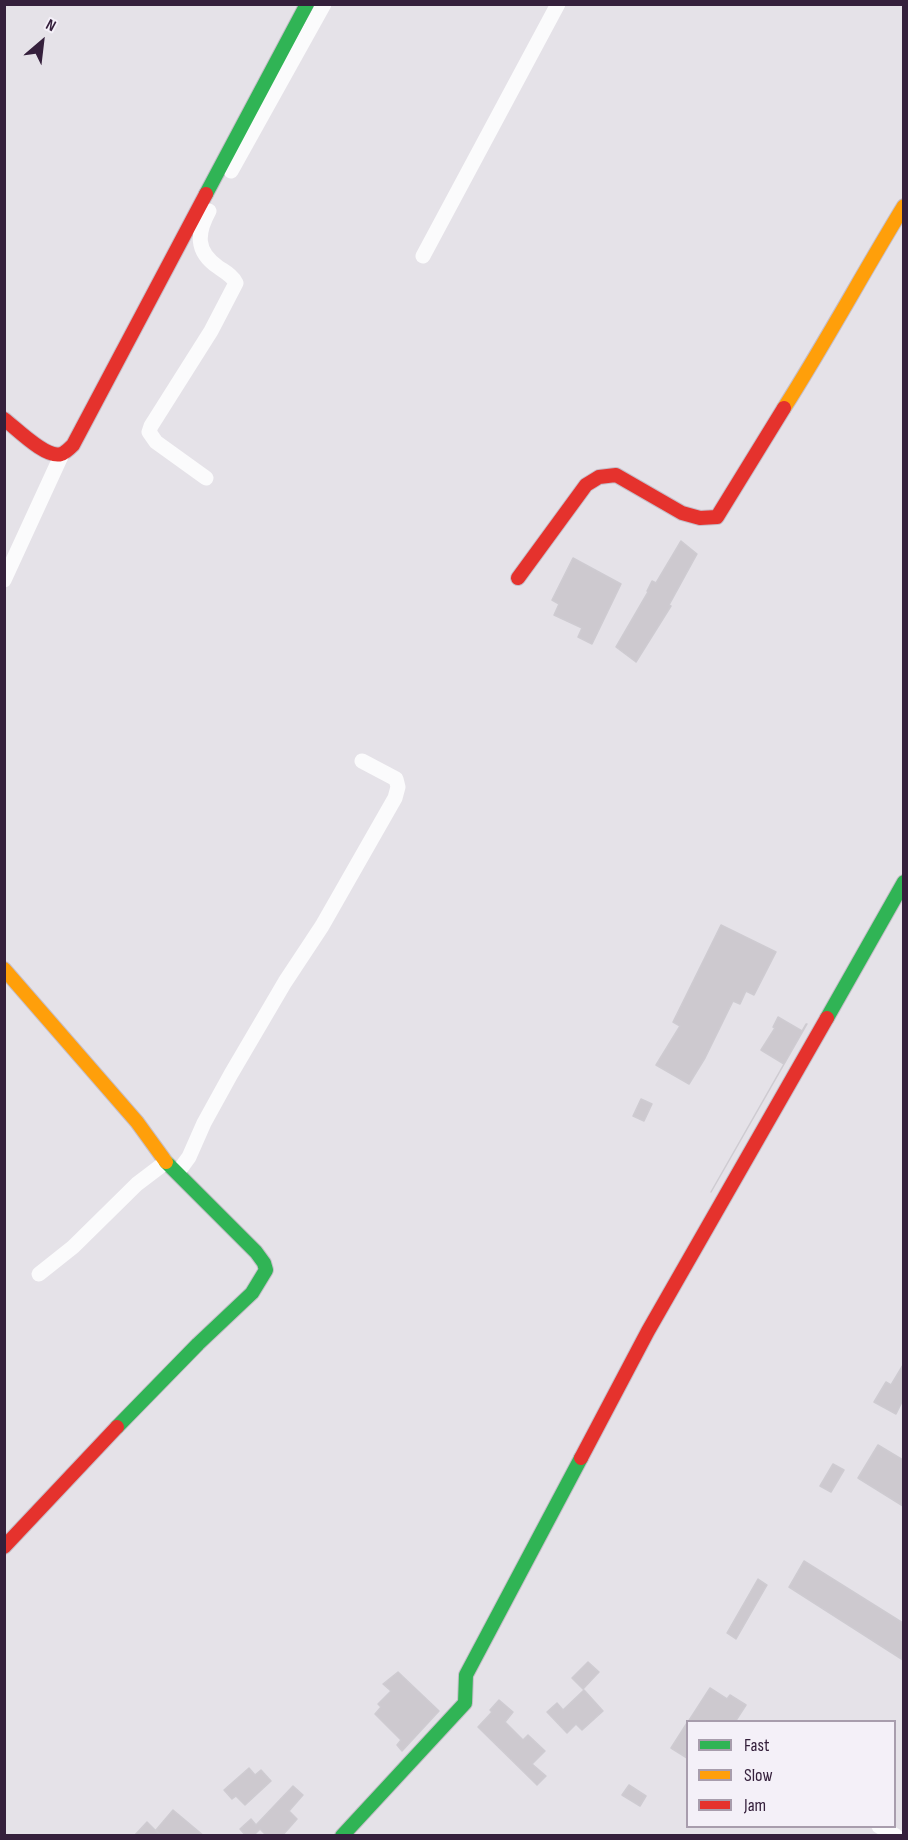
<!DOCTYPE html>
<style>
body{margin:0}
#map{position:relative;width:908px;height:1840px;overflow:hidden;background:#e5e2e8;font-family:"Sofia Sans Condensed",sans-serif}
canvas{display:block}
.frame{position:absolute;inset:0;border:6px solid #35203c;pointer-events:none}
.legend{position:absolute;left:686px;top:1720px;width:210px;height:108px;box-sizing:border-box;background:#f4f0f8;border:2px solid #a89dad;margin:0;padding:8px 10px;list-style:none;font-size:18px;color:#35203c}
.legend li{display:flex;align-items:center;gap:12px;height:30px}
.legend b{width:30px;border:2px solid #a89dad}
.north{position:absolute;left:12px;top:12px;width:60px;height:60px;-webkit-text-stroke:4px #f4f0f8;paint-order:stroke;rotate:28deg;font-size:16px;font-weight:700;line-height:24px;text-align:center;color:#35203c}
.north::after{content:'';display:block;margin:auto;width:21px;height:27px;background:#35203c;clip-path:polygon(50% 0,100% 100%,50% 72%,0 100%)}
</style>
<div id="map">
<canvas width="908" height="1840"></canvas>
<div class="frame"></div>
<ul class="legend">
<li><b style="height:8px;background:#30b455"></b>Fast</li>
<li><b style="height:8px;background:#ff9f0a"></b>Slow</li>
<li><b style="height:8px;background:#e5322d"></b>Jam</li>
</ul>
<div class="north">N</div>
</div>
<script>
const c = document.querySelector('canvas').getContext('2d');
c.lineJoin = 'round';
function paint(path, color) {
  c.fillStyle = color;
  c.fill(path, 'evenodd');
}
function strokePath(path, color, width, dash) {
  c.strokeStyle = color;
  c.lineWidth = width;
  c.lineCap = dash ? 'butt' : 'round';
  c.setLineDash(dash || []);
  c.stroke(path);
}
const building = new Path2D(`
 M681 541 697 554 669 605 671 606 636 662 616 647 648 592 647 591 652 581 656 583Z
 M573 558 621 584 592 644 578 637 582 628 554 615 559 604 552 600Z
 M721 925 776 952 754 995 746 991 740 1004 733 1001 705 1058 689 1084 656 1065 680 1026 673 1022Z
 M778 1017 802 1031 806 1024H807L711 1192 784 1064 761 1050 775 1028 773 1027Z
 M641 1099 652 1104 644 1121 633 1116Z
 M903 1365V1400L896 1414 874 1402 886 1382 891 1385Z
 M878 1445 903 1460V1506L858 1478Z
 M833 1464 844 1470 831 1492 820 1486Z
 M804 1561 903 1623V1660L789 1587Z
 M758 1579 767 1585 736 1639 727 1633Z
 M588 1662 599 1672 583 1689 572 1678Z
 M398 1672 439 1711 402 1751 397 1745 401 1740 375 1714 381 1707 378 1704 391 1691 383 1684Z
 M710 1688 727 1699 730 1695 746 1705 735 1722H688Z
 M584 1690 603 1711 582 1730 576 1724 567 1733 547 1712 557 1703 563 1710Z
 M499 1700 513 1712 505 1722 523 1740 528 1735 545 1751 532 1764 546 1776 537 1785 478 1727 492 1712 490 1710Z
 M687 1723V1758L671 1748Z
 M249 1768 255 1775 261 1770 271 1781 245 1805 236 1796 232 1799 224 1790Z
 M629 1785 646 1796 640 1806 622 1795Z
 M293 1786 303 1795 289 1811 297 1819 282 1836H267L260 1829 253 1836H246L240 1829 251 1819 256 1825Z
 M173 1810 204 1836H162L156 1830Z
 M147 1822 161 1836H134Z`);
paint(building, '#cdc9cf');
strokePath(building, '#cecbd1', 1.5);
const fast = new Path2D(`
 M206 194 307 4
 M827 1018 904 882
 M117 1427 198 1344 252 1293 266 1270 264 1263 256 1252 166 1162
 M342 1836 465 1703 466 1675 581 1458`);
const slow = new Path2D(`
 M784 408C826 342 863 273 904 206
 M4 969 137 1122 166 1162`);
const jam = new Path2D(`
 M4 419C16 428 46 459 61 454 65 453 70 448 73 445L206 194
 M518 578 586 485 599 477 616 475 682 513 700 518 717 517 784 408
 M581 1458 648 1331 827 1018
 M4 1547 117 1427`);
strokePath(fast, '#c5bec8', 16);
strokePath(slow, '#c5bec8', 16);
strokePath(jam, '#c5bec8', 16);
strokePath(new Path2D(`
 M231 171 324 4
 M423 256 558 4
 M206 478 156 442 149 432 151 426 211 331 236 283C232 275 225 272 218 267 195 251 197 233 209 211
 M4 580 62 454
 M178 1172 189 1157 204 1123 231 1074 285 982 322 926 395 798 398 787 396 779 362 761
 M39 1274 73 1247 137 1184 166 1162
 M879 1826 896 1836`), '#fbfbfc', 15);
strokePath(fast, '#30b455', 14);
strokePath(slow, '#ff9f0a', 14);
strokePath(jam, '#e5322d', 14);
</script>
